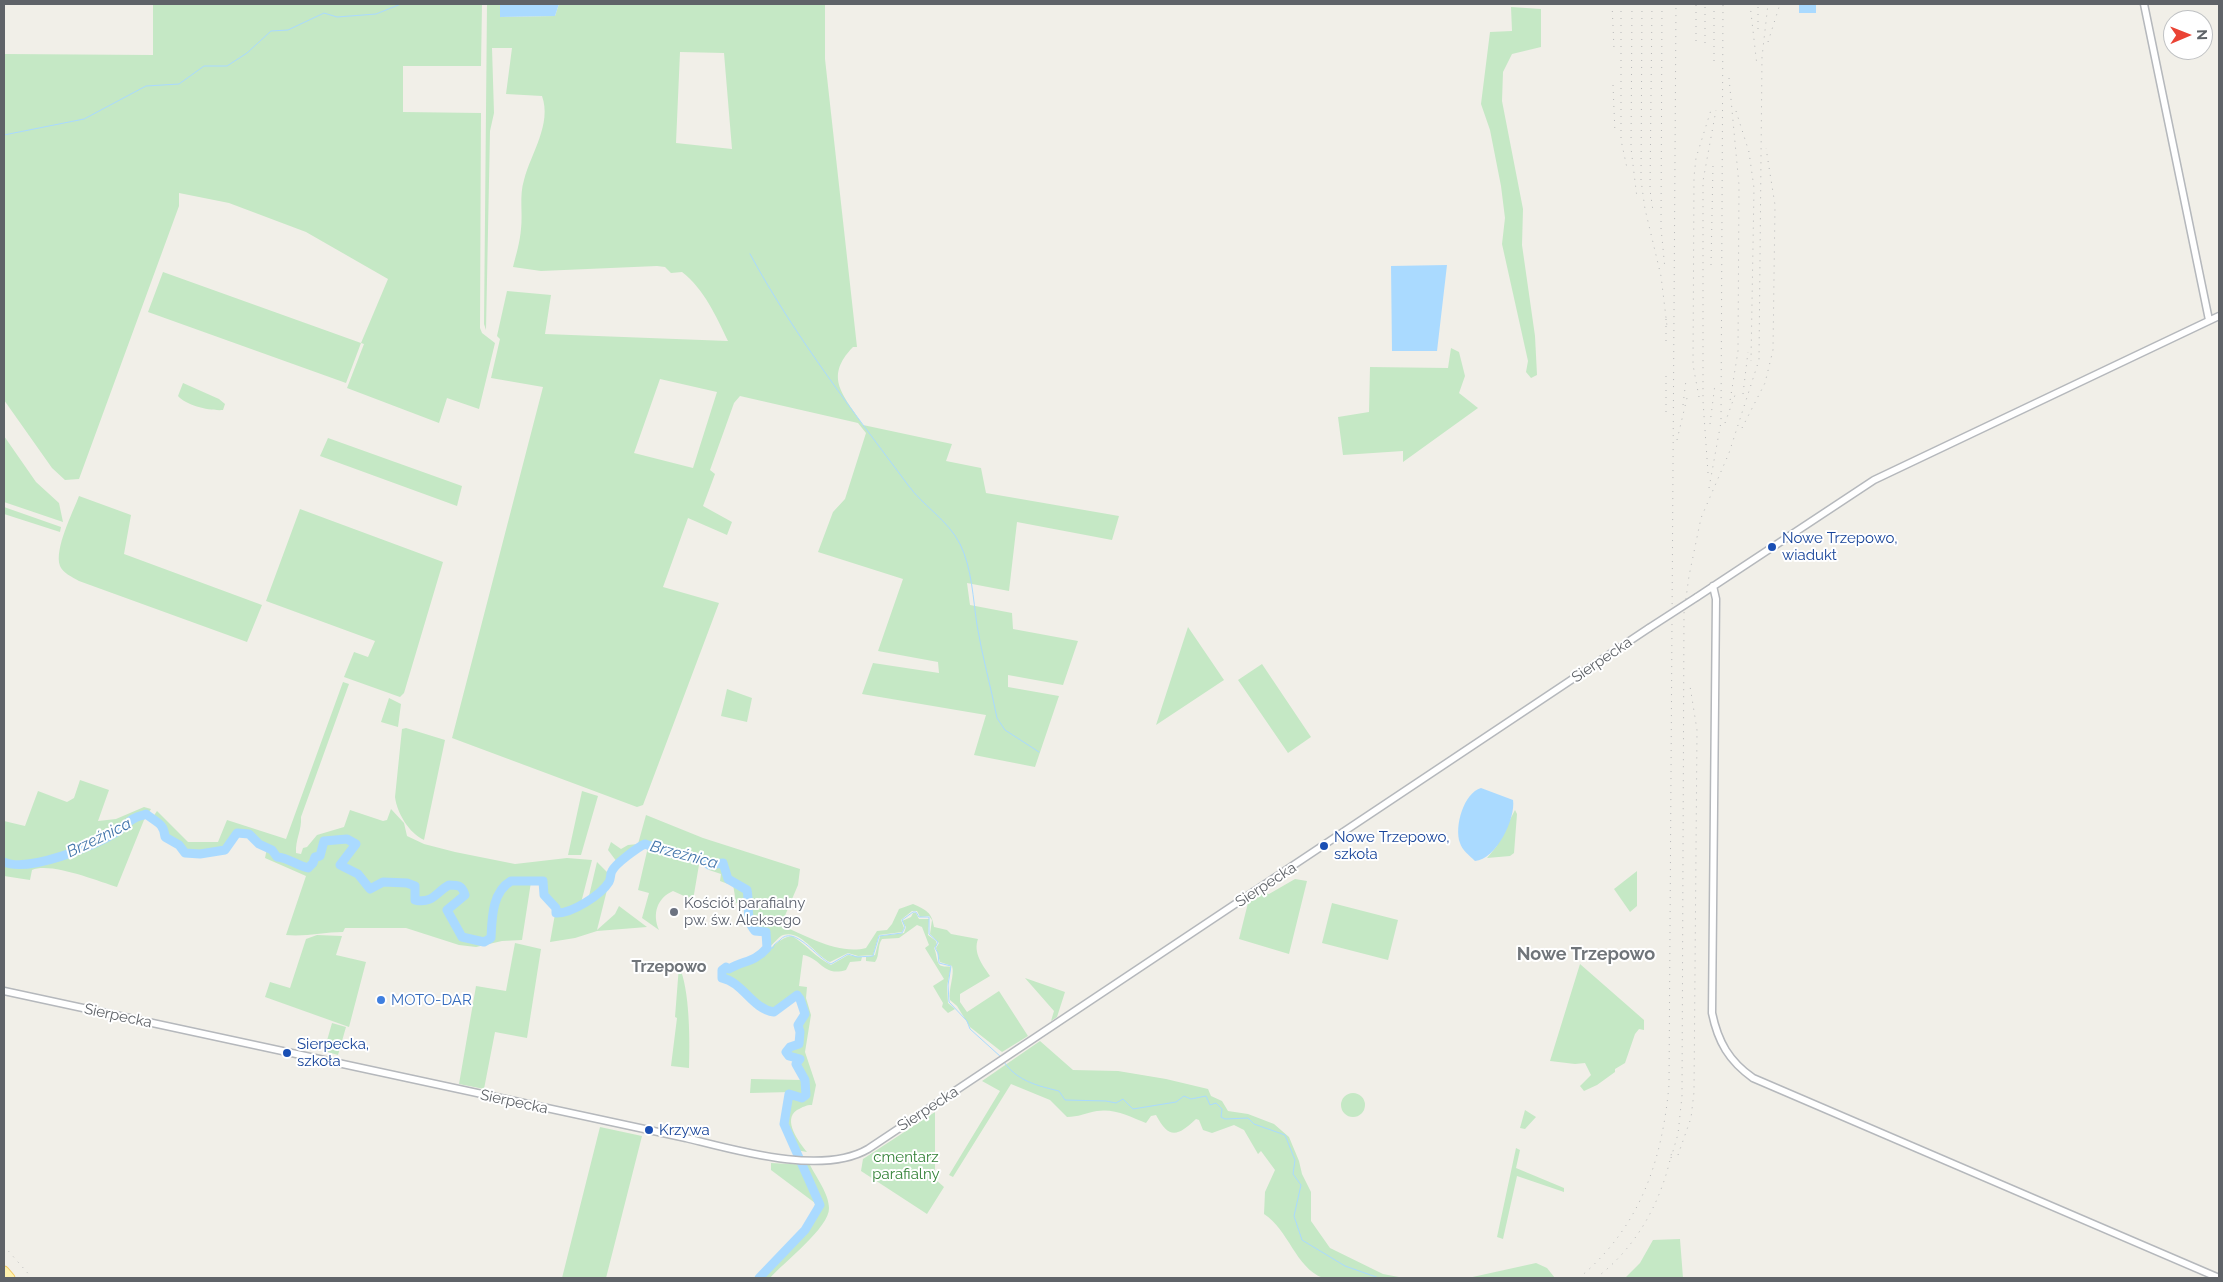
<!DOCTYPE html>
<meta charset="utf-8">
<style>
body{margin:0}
#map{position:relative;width:2223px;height:1282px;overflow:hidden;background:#f1efe8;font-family:Raleway,sans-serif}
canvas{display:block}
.frame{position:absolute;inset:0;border:5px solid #5f6368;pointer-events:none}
.north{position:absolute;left:2163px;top:10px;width:50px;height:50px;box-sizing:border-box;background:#fff;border:1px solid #bfc1c3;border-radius:50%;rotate:89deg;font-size:14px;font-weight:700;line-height:20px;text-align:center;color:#5f6368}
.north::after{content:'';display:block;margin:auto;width:18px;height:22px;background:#ea4335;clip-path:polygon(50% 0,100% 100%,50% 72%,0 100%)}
</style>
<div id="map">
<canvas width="2223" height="1282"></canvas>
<div class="frame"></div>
<div class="north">N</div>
</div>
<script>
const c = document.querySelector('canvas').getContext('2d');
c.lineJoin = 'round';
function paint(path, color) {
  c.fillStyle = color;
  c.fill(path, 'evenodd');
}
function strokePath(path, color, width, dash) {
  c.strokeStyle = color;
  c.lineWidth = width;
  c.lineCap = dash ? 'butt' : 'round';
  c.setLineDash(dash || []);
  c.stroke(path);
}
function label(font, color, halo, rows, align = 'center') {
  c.font = font + ' Raleway,sans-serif';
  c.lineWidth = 4;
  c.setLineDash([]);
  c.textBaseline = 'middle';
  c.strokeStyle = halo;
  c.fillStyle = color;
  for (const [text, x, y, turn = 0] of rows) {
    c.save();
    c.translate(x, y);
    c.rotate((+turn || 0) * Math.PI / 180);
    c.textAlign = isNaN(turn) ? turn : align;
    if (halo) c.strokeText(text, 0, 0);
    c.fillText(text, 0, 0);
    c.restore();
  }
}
paint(new Path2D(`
 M153 4H482L481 66H403V112L481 113 480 328 482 333 495 343 479 409 447 398 439 423 347 388 364 344 361 343 346 383 148 312 163 272 361 343 388 279 306 232 229 203 179 193V206L79 479 65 480 52 468 4 400V54L153 55Z
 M487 4H500V17L555 16 559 4H825V59L857 347H853C823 378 844 395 863 425L952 444 946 461 981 468 986 493 1119 516 1112 540 1017 522 1009 591 967 583 970 605 1012 613 1013 629 1078 641 1063 685 1008 675V687L1059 696 1035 767 974 755 986 715 862 694 873 663 939 673 938 662 878 651 903 579 818 552 833 512 845 499 866 433 858 423 740 396 734 403 710 470 715 474 703 506 732 522 727 535 688 518 663 587 719 603 643 805 637 807 452 738 543 387 491 378 500 339 497 336 507 291 551 295 545 334 728 341C716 316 704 289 682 272L671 273 665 267 657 266 541 271 513 267C516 255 520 242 521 229 523 213 519 196 524 180 531 153 552 124 542 96L506 94 512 48H492L494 113 490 131 486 330 484 324ZM680 52 724 53 732 149 676 143ZM660 379 717 392 693 468 634 453Z
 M1511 7 1541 9V47L1512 54 1503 72 1502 101 1523 209 1522 245 1535 336 1537 375 1531 378 1526 372 1528 361 1502 244 1505 218 1501 186 1490 130 1481 104 1490 32 1512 31Z
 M1451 348 1459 352 1465 376 1459 393 1478 408 1403 462V451L1343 455 1338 417 1369 412 1370 367 1448 368Z
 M183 383 219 399 225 404 223 410C210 411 187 406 178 396Z
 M4 436 36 482 59 503 63 522 4 502Z
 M328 438 462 486 457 506 320 456Z
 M79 496 131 515 124 554 262 605 247 642 79 581C72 577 63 573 60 566 54 549 73 512 79 496Z
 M4 507 61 527 60 532 4 514Z
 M300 509 443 562 404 693 400 697 344 677 354 652 368 657 375 641 266 601Z
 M1188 627 1224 680 1156 725Z
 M1262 664 1311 737 1288 753 1238 680Z
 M343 682 349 684 301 817C302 830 295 840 296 853L301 854 303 848 307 847 317 835 344 827 350 810 383 821 387 820 391 809 404 823 407 836 424 844 455 852 515 864 567 858 592 860 581 903 568 912H557L556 906 545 895 544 880 510 879C491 890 491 917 490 937L479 941 462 936 448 910 462 902 466 895 464 889 459 884 444 886C436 896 429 902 416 899V885L406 882 383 881 370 888 359 873 341 865 357 846V843L347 839 323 840 319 855 314 856 307 867 287 857 278 856C271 846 252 836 240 831L232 837 226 848 199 853 186 852 177 842 166 836 167 831 162 821 153 817 157 811 188 842H218L227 820 286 839Z
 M727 689 752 698 747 722 721 716Z
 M389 698 401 704 398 727 381 722Z
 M406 728 445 740 424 840C409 833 397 813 395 797L402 729Z
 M80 780 109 790 98 821 116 819 144 807 151 809 144 820 117 887C97 881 51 862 32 870L30 880 4 876V821L25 826 38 791 67 802 74 798Z
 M582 791 598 796 581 855H568Z
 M1515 810 1517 814 1514 853 1510 856 1487 858 1496 847Z
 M646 815 703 838 800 869 798 885 781 925C806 936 839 955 866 948L877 931 887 930 892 924 899 909 913 904C926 910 932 912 934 927L947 930 951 934 978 939C973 953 982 964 990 976L960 994V1002L967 1012 999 991 1028 1036 1002 1052 970 1027 957 1006 950 1000C948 989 955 975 952 966L940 962 936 948 939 943 930 934 932 920 929 916 920 917 917 911H912L901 920 904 928 902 932 879 935 873 955 858 956 848 953 830 962C816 956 801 929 783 935 779 936 773 945 769 947L766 941 768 932 762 929 755 931 748 912 752 904 748 890 729 879 725 863 723 860 709 864C698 849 664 853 646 842L617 862 608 850 611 842 621 849 628 845 638 844Z
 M348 841 355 845 339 867C345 870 352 872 358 876 371 884 362 897 382 883H407L414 887 413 895 416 902C432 905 437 894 448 885L462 889 463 897 446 911 461 938C472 944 482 944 493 938 492 919 494 898 508 883L531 882 522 940 502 941 476 947 459 945 406 928H345L343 932C324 932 305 937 286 935L306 876 265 858 267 848 277 858C289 859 295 867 308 869L314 864V860L321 857 325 842Z
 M648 847 676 857H696L700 859 693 900 673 891C657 898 652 914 659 930L642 918 649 893 638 890Z
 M597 862 608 873 607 882 589 896Z
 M721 864 730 882 728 884 720 881 721 874 709 870V866Z
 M1637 871V906L1630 912 1614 889Z
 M1295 879 1307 881 1289 954 1239 939 1248 903 1263 893 1269 894Z
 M733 884 746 892 748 902 736 903Z
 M608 886 597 930 615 914 619 906 647 927 597 931 575 938 550 942 555 914H569Z
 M1332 903 1398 920 1388 960 1322 943Z
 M913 913H916L919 919H929L928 935 936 941 937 945 934 948C937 953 936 965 942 966 945 967 948 966 951 967L947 986 948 1003 955 1009 948 1013 942 1007 943 1003 933 986 944 979 925 948 929 945 922 927 917 925 899 938 882 939C877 946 880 955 875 962L866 961V957L875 955 880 936 904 933 906 927 902 921 911 917Z
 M317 935 342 936 336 955 366 962 349 1027 265 997 270 982 290 988 306 939Z
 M792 936C807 945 815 957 831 965L848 955 862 957 861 961 850 962 846 970C823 977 821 958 803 955L799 986 807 987 806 998 811 1015 805 1052 816 1085 812 1105C806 1105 803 1107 797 1110 782 1120 799 1142 807 1152L796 1150 785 1124 791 1094 802 1099 807 1096 806 1079 798 1069 797 1063 802 1060 790 1055 788 1051 790 1048 799 1044 802 1033 799 1024 806 1015 801 998 796 993C788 999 779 1003 774 1011L770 1010 750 996 740 985 722 975 726 968 730 969C738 965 747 966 755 961 768 953 777 938 792 936Z
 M515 943 541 949 527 1038 495 1032 484 1089 459 1084 476 986 506 991Z
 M1580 964 1644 1020V1030L1639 1029 1635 1034 1625 1063 1615 1069V1072L1597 1085 1584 1091 1580 1086 1591 1075 1585 1063 1575 1064 1550 1061Z
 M679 966C690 989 690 1043 689 1068L671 1066 677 1018 675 1017Z
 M1025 978 1065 992 1057 1017 1051 1021 1054 1011Z
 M332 1023 346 1027 338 1055 324 1051Z
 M1040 1041 1073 1070 1118 1071 1166 1079 1208 1089 1211 1096 1222 1101 1228 1111 1248 1114 1274 1124 1289 1137 1299 1161 1302 1174 1311 1192V1221L1330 1248 1383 1274 1404 1278H1323C1295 1267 1289 1230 1264 1214L1265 1192 1275 1170 1261 1151 1258 1154 1244 1130 1234 1125 1212 1133 1203 1130 1199 1120 1196 1119C1178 1136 1169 1140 1156 1115L1151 1116 1146 1123C1131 1117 1114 1108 1097 1111 1086 1113 1078 1117 1067 1117L1050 1100 1011 1084 953 1177 949 1175 1000 1091 982 1081Z
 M751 1079 803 1080 805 1094 802 1098 791 1092 750 1093Z
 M1341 1105a12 12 0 1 1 24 0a12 12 0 1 1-24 0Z
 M1525 1110 1536 1117 1525 1129 1520 1128Z
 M935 1112V1179L944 1187 927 1214 861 1171 863 1159Z
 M600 1127 642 1136 606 1278H562Z
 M1516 1148 1520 1150 1516 1168 1564 1188V1192L1517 1176 1503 1239 1497 1237Z
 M771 1163 810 1165C816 1177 829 1194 829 1208 830 1227 783 1263 770 1278H756C771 1259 815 1226 815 1203L771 1170Z
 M1680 1239 1683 1278H1625L1640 1263 1653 1240Z
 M1536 1263 1547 1268 1555 1278H1468Z`), '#c5e8c5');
paint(new Path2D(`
 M500 4H559L555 16 500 17Z
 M1799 4H1816V13H1799Z
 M1447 265 1437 351H1392L1391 266Z
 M1481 788 1513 800C1516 818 1496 860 1475 861 1469 855 1462 850 1460 843 1454 826 1464 793 1481 788Z`), '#aadaff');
strokePath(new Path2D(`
 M4 135 84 119 146 86 179 84 204 66H227L247 53 271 31 288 30 324 13 337 17 376 14 401 4
 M750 254C794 335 852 410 908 485 923 506 948 520 960 544 972 568 973 599 977 625 982 656 991 687 997 718L1005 730 1039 752
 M767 948H773C774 943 777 943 780 940 794 924 817 958 831 964L848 954 857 957 873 956 879 936 902 933 905 927 902 920 913 912H916L919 917H929V934L938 942 935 948 938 953 939 963 951 966 948 985 949 1002 967 1021 970 1029 1001 1057
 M1004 1062C1017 1081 1038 1086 1059 1091L1065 1100 1106 1101 1116 1103 1123 1099 1133 1109 1176 1102 1184 1096 1191 1099 1206 1096 1210 1105 1216 1103 1222 1109 1221 1117 1225 1119 1248 1118 1254 1124 1285 1135 1295 1160 1293 1174 1301 1185 1294 1216 1302 1240 1345 1266 1379 1278`), '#aadaff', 1);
strokePath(new Path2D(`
 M4 862C28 873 94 846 117 832 123 828 128 821 135 818 138 816 142 816 146 814 156 822 164 823 165 837L179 845 185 853 200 854 225 850 237 833 249 834 259 844 272 850 277 857C289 858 296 865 308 868L313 863 315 857 320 856 324 841 347 839 356 844 340 865 358 874 370 889 383 882 407 883 415 886V900C433 904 436 892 449 885 458 885 462 885 465 895L447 910 462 937 484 942 491 938C492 918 492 892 511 881H543L544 895 556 908V913C571 914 601 895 609 882 611 879 610 874 612 871 615 864 638 847 645 844 662 851 699 855 709 865L723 863 728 879 747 890C750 904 745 920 755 931L766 932 767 948C754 963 744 960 729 969L726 967 722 970V978C743 982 752 1009 774 1012L797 995 800 999 805 1014 798 1025 800 1032 799 1044 790 1047 786 1052 789 1056 800 1059 796 1064 805 1080 806 1095 802 1098 789 1094 784 1124 820 1205 805 1230 759 1278`), '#aadaff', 9);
const tertiary = new Path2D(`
 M2144 4 2209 320
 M1713 586 1716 599 1712 1013C1718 1042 1729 1061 1753 1078L2219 1278
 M1697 597 1874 480 2219 316
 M4 991 686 1138C735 1150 822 1176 868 1149L1649 628`);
const primary = new Path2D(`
 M4 1271 10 1278`);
strokePath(tertiary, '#b5b8bc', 9);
strokePath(primary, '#f2c960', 11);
strokePath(tertiary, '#fff', 6);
strokePath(primary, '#fff2af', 9);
strokePath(new Path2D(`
 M1612 4 1614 48
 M1621 4V140L1627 168
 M1632 4 1631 148 1637 198
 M1642 4 1641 180 1645 209 1661 276 1667 326
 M1652 4 1650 190 1653 211
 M1662 4 1661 228 1665 269
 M1714 4V63
 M1750 4 1757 66
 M1758 29V4
 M1696 41V4
 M1768 42 1780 4
 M1705 43V4
 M1729 78 1739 185 1738 351 1730 401
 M1613 85 1615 133
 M1736 111 1749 152 1754 188 1751 361
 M1711 265 1713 165
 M1666 319V341
 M1666 376V416
 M1743 394 1748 352
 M1699 397 1693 365 1694 177 1696 158 1711 110
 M1683 405 1686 380
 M1725 423 1735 395
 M1710 424 1715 384
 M1742 428 1765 383 1773 350 1775 205 1766 148
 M1677 440 1687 398
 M1708 473 1703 401V181L1716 110
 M1709 488 1721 422 1723 4
 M1678 1155 1691 1118 1694 1092 1697 730 1690 686
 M1671 1158 1678 1134 1682 1096 1684 613 1689 576 1701 518 1729 453 1759 360 1762 57 1768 4
 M4 1246 32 1278
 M1579 1278C1640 1227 1662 1162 1669 1085L1676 4
 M1596 1278C1637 1247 1662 1201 1672 1151`), '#b6b7b8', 1, [1, 6]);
const tertiaryBridge = new Path2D(`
 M1649 628 1697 597`);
strokePath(tertiaryBridge, '#b5b8bc', 9, []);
strokePath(tertiaryBridge, '#fff', 6);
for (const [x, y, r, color] of [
 [1772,547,5,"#1a4fb4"],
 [1324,846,5,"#1a4fb4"],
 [674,912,5,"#6b7280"],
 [381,1000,5,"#3f7fe0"],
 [287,1053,5,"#1a4fb4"],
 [649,1130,5,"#1a4fb4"]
]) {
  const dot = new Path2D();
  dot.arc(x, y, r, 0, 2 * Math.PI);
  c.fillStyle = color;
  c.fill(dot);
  strokePath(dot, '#fff', 2);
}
label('15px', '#164399', '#fff', [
 ["Nowe Trzepowo,",1782,538],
 ["wiadukt",1782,555],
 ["Nowe Trzepowo,",1334,837],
 ["szkoła",1334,854],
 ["Sierpecka,",297,1044],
 ["szkoła",297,1061],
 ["Krzywa",659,1130]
], 'left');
label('15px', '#5f6368', '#fff', [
 ["Sierpecka",1602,660,-34],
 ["Sierpecka",1266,885,-33],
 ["Sierpecka",118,1016,12],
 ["Sierpecka",514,1102,12],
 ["Sierpecka",928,1109,-33]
]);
label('15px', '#5b616d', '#fff', [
 ["Kościół parafialny",684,903],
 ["pw. św. Aleksego",684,920]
], 'left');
label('15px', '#366cbe', '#fff', [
 ["MOTO-DAR",391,1000]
], 'left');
label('15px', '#348238', '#fff', [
 ["cmentarz",906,1157],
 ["parafialny",906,1174]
]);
label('italic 16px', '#4174aa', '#fff', [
 ["Brzeźnica",99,838,-26],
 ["Brzeźnica",684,855,15]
]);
label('bold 16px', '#70757a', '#fff', [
 ["Trzepowo",669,967]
]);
label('bold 18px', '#70757a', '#fff', [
 ["Nowe Trzepowo",1586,955]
]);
</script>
